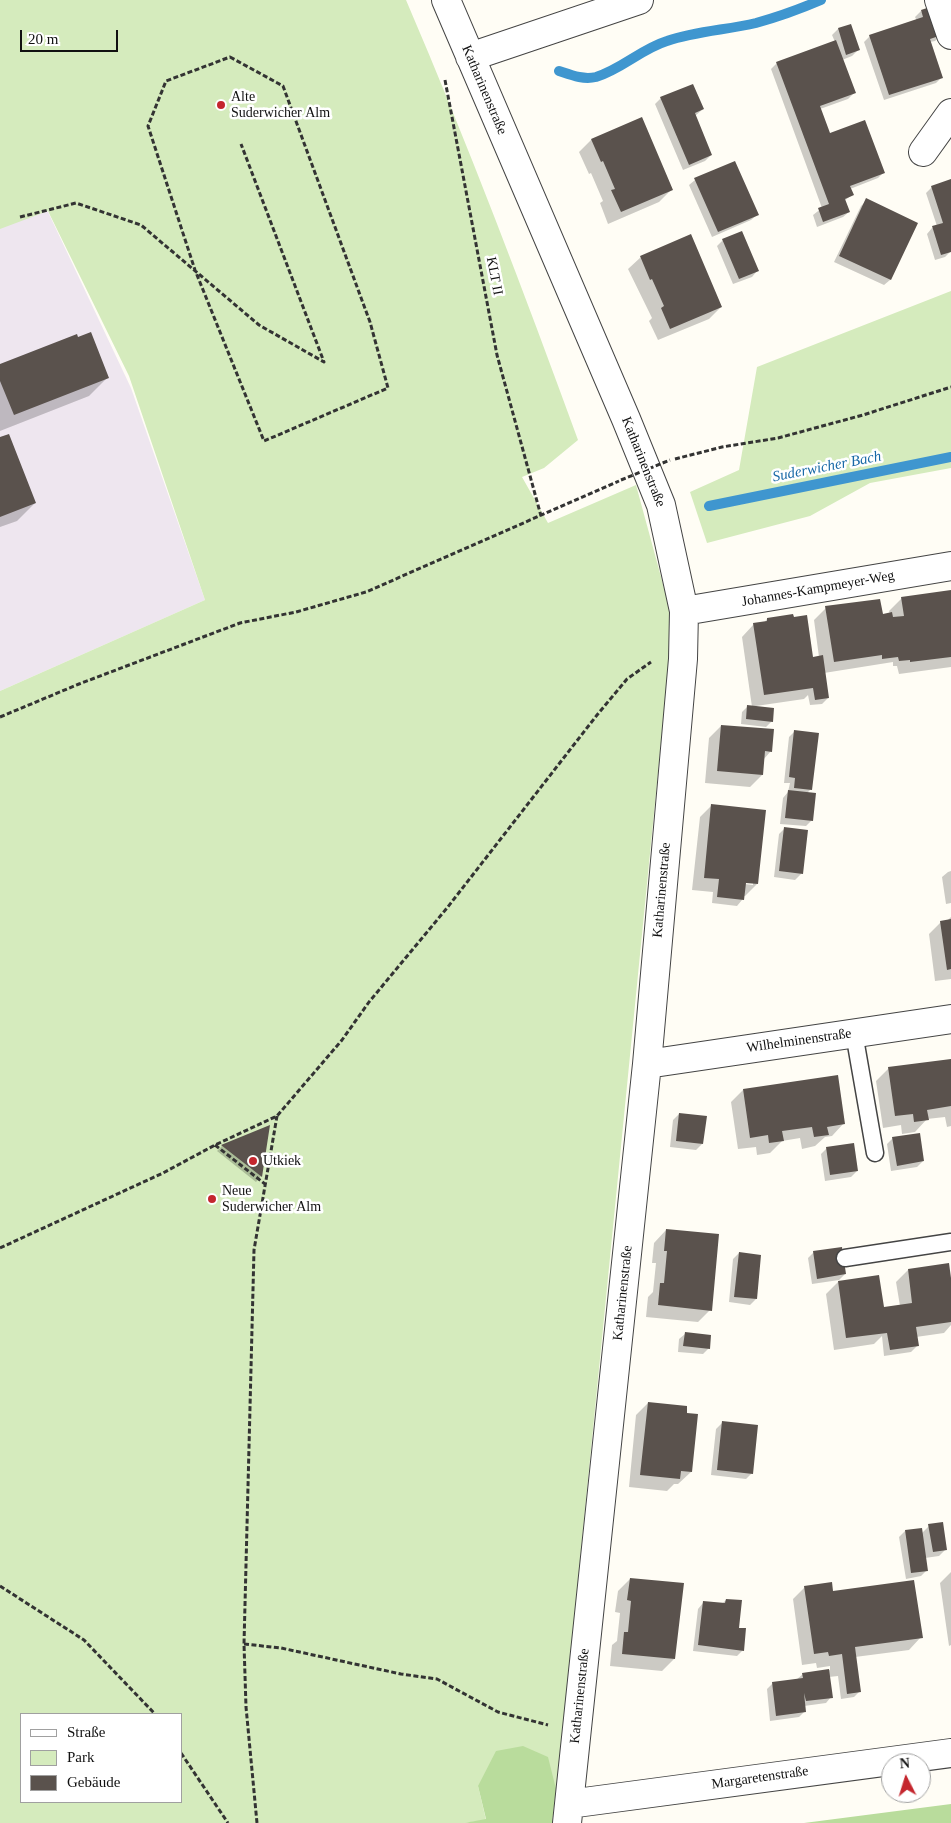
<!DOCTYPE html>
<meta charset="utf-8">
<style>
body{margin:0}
#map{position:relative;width:951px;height:1823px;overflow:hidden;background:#fffdf5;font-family:"Times New Roman",serif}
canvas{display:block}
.legend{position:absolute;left:20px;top:1713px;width:162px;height:90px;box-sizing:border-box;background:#fff;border:1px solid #a0a0a0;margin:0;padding:6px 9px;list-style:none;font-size:15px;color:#111}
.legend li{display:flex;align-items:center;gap:10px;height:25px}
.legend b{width:25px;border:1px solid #a0a0a0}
.north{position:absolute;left:881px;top:1753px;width:50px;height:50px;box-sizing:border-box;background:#fff;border:1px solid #a0a0a0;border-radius:50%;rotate:355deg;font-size:14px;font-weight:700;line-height:20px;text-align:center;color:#111}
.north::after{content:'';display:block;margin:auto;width:18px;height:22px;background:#c4262e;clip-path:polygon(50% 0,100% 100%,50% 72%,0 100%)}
.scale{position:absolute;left:20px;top:30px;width:98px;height:22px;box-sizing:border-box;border:2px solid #111;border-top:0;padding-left:6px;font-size:15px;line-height:18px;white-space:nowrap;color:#111;-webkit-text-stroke:4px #fff;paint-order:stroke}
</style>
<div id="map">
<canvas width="951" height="1823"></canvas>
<ul class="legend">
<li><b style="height:6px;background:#fff"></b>Straße</li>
<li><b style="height:14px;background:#d5ebbd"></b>Park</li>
<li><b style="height:14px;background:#5a524d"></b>Gebäude</li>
</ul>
<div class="north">N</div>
<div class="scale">20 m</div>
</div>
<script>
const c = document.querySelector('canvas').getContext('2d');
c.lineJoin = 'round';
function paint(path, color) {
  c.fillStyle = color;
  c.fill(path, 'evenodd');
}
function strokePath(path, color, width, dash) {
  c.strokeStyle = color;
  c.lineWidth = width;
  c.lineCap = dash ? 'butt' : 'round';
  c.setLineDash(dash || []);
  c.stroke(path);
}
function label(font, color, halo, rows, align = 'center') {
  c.font = font + ' "Times New Roman",serif';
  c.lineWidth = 5;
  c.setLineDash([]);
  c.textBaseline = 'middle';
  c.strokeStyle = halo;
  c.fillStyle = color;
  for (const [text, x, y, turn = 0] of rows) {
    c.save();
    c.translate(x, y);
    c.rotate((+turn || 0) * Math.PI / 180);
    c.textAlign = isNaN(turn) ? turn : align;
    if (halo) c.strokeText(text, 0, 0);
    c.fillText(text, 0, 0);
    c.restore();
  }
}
paint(new Path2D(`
 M0 110 131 388 205 600 0 691Z`), '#eee6ef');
paint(new Path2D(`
 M0 0H406C468 144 524 292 578 440L544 468 522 477 548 523 636 485 673 621 554 1823H552L556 1789 478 1786 486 1820 464 1823H0V691L205 600 129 376 48 211 0 229ZM21 1714H181V1802H21Z
 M951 291V468L870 483 810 516 707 543 690 492 739 470 757 367Z`), '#d5ebbd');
paint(new Path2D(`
 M523 1746 548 1757 556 1789 552 1823H464L486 1819 478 1786 496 1751Z
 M951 1804V1823H804Z`), '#b9dc9c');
paint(new Path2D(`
 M921 11 941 35 935 41 930 42 942 77 936 83 884 100 864 42 870 36 917 21 915 17Z
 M850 26 858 50 852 56 842 60 854 93 848 99 820 109 829 134 884 172 878 178 850 189 852 195 844 201 849 212 843 217 817 227 813 215 822 208 771 69 777 63 835 42 832 35 838 29Z
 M661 98 703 109 695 116 711 155 705 161 683 170 655 104Z
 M641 119 672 189 659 202 608 224 600 203 603 201 591 173 589 174 579 152 591 140Z
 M695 180 757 215 751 220 712 237 689 185Z
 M951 181V251L945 257 935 260 927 234 932 228 937 226 926 193 932 187Z
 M867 200 916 223 890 280 884 285 834 262 861 206Z
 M723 240 757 271 752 277 733 284 717 246Z
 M641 257 721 307 709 319 658 340 649 321 652 318 628 269Z
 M0 365 107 378 89 396 0 431Z
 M0 439 35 503 17 521 0 527Z
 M951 591V667L899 674 897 666H893V662L824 673 828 698 822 704 810 705 808 695 804 699 756 706 772 721 766 727 741 724 742 712 748 706 752 707 742 637 754 624 764 623 767 619 812 658 819 657 814 620 826 608 882 617 890 614 889 611 902 598Z
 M721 726 771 751 763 760 762 775 750 787 705 783 709 738Z
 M795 731 811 789 806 794 812 820 806 826 780 824 783 798 788 792 790 783H784L789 737Z
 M712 805 757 884 745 896H743L742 900 737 906 712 903 713 892 692 890 700 817ZM745 881 753 882V885L745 884Z
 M785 828 801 874 795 880 774 877 779 834Z
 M951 871V903L946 904 942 877 948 872Z
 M951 917V979L935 981 929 934 941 922 947 921Z
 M951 1060V1126L947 1127 945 1117 927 1119 915 1132 902 1134 901 1125 883 1128 876 1081 889 1068Z
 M743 1090 844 1123 832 1136 825 1137 815 1146 802 1149 800 1138 782 1141 770 1153 757 1155 756 1147 738 1149 731 1102Z
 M679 1114 702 1144 696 1150 670 1147 673 1120Z
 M269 1127 261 1176 256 1182 217 1151 222 1146Z
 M893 1138 923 1161 917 1167 891 1171 887 1144Z
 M827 1148 857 1171 851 1177 825 1181 821 1154Z
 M666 1230 710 1310 698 1322 646 1317 648 1297 653 1292 656 1263H652L654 1243Z
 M814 1252 845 1274 839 1280 812 1284 808 1258Z
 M739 1253 756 1299 750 1305 729 1302 733 1259Z
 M908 1270 951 1287V1325L944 1333 916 1337 917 1346 911 1352 884 1356 882 1336 874 1344 834 1350 826 1294 838 1282 883 1310 900 1306 896 1282Z
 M685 1334 709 1348 703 1354 678 1352 679 1339Z
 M648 1403 685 1414 696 1415 691 1472 678 1484H674L667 1491 629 1487 636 1415Z
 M722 1423 752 1473 746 1479 711 1475 716 1429Z
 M929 1526 945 1550 939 1556 925 1558 927 1570 921 1576 906 1579 899 1537 905 1531 922 1533Z
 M951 1572V1645L949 1646 940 1583Z
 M630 1579 674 1659 662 1671 610 1666 612 1645 617 1641 620 1613 615 1612 618 1591Z
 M805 1587 832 1593 921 1637 909 1650 855 1657 860 1691 854 1697 841 1699 838 1676 829 1677 831 1697 826 1703 804 1706 805 1711 799 1717 770 1721 767 1689 773 1683 796 1680 803 1674 830 1670V1666L817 1668 816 1663 802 1665 793 1599Z
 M726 1600 738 1629 743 1650 737 1656 693 1651 698 1609 703 1603 722 1604Z`), '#0003');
strokePath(new Path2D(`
 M559 71C571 75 583 80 596 77 622 69 641 49 667 41 696 31 727 30 756 23 778 17 800 9 821 0
 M709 506 951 457`), '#3f96cf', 10);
paint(new Path2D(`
 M933 6 942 35 930 39 943 78 889 95 869 35 923 17 921 10Z
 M851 24 860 50 846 55 838 28Z
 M836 40 856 93 820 106 830 133 865 120 885 173 850 186 854 195 845 199 850 212 823 222 818 208 829 204 776 62Z
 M693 84 704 109 695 113 712 155 689 165 660 97Z
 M642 117 673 190 621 212 611 190 615 189 603 161 601 162 591 139Z
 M735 161 759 215 718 232 694 178Z
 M951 179V252L941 255 932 226 943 223 931 186Z
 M866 198 918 223 891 280 839 256Z
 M742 231 759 271 739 279 722 239Z
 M691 234 722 307 670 329 661 308 664 306 652 279 650 280 640 256Z
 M91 332 109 378 14 415 0 381V364L77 334 78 337Z
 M9 434 36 503 0 517V437Z
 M951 590V657L910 662V660L899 661 898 657 882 659V655L834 662 825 606 880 599 883 614 892 612 893 617 904 616 901 597Z
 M793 614 794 617 807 615 813 657 823 655 829 698 815 700 813 688 764 695 753 623 767 621V618Z
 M747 705 774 708 773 722 746 719Z
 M721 725 774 729 772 752 765 751 763 775 717 771Z
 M794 730 819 733 812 790 794 788 795 778 789 777Z
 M788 790 816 793 813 821 785 818Z
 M711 804 766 810 758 884 746 883 744 900 717 897 719 879 704 878Z
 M784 827 808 830 803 874 779 871Z
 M951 919V969L947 970 940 921Z
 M951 1059V1106L927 1110 929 1120 914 1122 913 1114 895 1116 888 1067Z
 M838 1075 845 1124 827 1127 829 1135 814 1137 812 1127 782 1131 784 1141 769 1143 768 1135 750 1138 743 1089Z
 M679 1113 707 1116 703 1144 676 1141Z
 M270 1125 262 1177 221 1145Z
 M920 1133 924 1161 897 1166 892 1137Z
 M854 1143 858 1171 830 1175 826 1147Z
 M666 1229 719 1234 712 1311 658 1305 660 1283H664L667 1251H664Z
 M842 1247 846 1274 817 1279 813 1251Z
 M739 1252 761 1255 757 1299 734 1297Z
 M949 1263 951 1278V1322L916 1327 919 1346 890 1350 887 1333 846 1338 838 1281 879 1275 884 1307 912 1303 908 1269Z
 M685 1332 711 1335 710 1349 683 1346Z
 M648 1402 687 1406V1413L698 1414 692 1472 681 1471 680 1479 640 1475Z
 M722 1421 758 1425 753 1474 717 1470Z
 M943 1522 947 1550 933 1552 928 1524Z
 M922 1528 928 1571 911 1573 905 1530Z
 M630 1578 684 1583 675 1659 622 1654 624 1632H628L631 1601 627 1600Z
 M914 1580 923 1638 855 1647 861 1692 847 1694 842 1654 829 1656 828 1652 814 1654 804 1586 832 1582 833 1591Z
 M726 1599 742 1600 739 1628H746L744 1651 698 1645 703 1601 725 1603Z
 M829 1669 833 1698 806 1701 804 1693 806 1712 776 1716 772 1682 803 1678 802 1673Z`), '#5a524d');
const service = new Path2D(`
 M854 1033 875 1153
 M845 1258 951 1242`);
const minor = new Path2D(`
 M446 0 626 419 661 505 684 611 683 659 647 1064 567 1823
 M939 0 951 35
 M470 57 639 0
 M923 152 951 113
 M684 611 951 566
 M647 1064 951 1019
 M569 1804 951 1753`);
strokePath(service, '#444', 19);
strokePath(minor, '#444', 30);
strokePath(new Path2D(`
 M230 57 283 86 370 322 388 388 264 441 195 270 148 126 166 81Z
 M445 80 497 355 541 516
 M20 217 76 203 141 225 259 325 324 362 241 144
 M675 459 722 447 778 438 863 415 951 387
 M0 717 79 684 240 623 296 612 366 592 619 481
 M215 1145 265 1184
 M0 1248 163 1173 215 1145 277 1116 342 1040 369 1002 447 908 597 715 627 679 651 662
 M0 1586 84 1640 155 1714
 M244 1644 281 1648 401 1674 437 1679 498 1712 548 1725
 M181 1753 228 1823
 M257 1823 246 1707 244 1644 254 1250 277 1116`), '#333', 3, [5, 2.5]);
strokePath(service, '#fff', 16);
strokePath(minor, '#fff', 28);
strokePath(new Path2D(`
 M621 480 670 460`), '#333', 3, [5, 2.5]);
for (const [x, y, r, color] of [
 [221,105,5,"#c4262e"],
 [253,1161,5,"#c4262e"],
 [212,1199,5,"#c4262e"]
]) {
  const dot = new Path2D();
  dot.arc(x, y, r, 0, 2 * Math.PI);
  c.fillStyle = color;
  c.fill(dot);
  strokePath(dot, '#fff', 2);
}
label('14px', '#111', '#fff', [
 ["Katharinenstraße",484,90,67],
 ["KLT II",494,276,79],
 ["Katharinenstraße",643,462,68],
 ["Johannes-Kampmeyer-Weg",818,589,-10],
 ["Katharinenstraße",662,890,-85],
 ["Wilhelminenstraße",799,1041,-8],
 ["Katharinenstraße",623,1293,-84],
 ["Katharinenstraße",580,1696,-84],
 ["Margaretenstraße",760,1778,-8]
]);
label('14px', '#111', '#fff', [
 ["Alte",231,97],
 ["Suderwicher Alm",231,113],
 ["Utkiek",263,1161],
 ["Neue",222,1191],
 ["Suderwicher Alm",222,1207]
], 'left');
label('italic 15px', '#1768a6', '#fff', [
 ["Suderwicher Bach",827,467,-11]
]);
</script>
